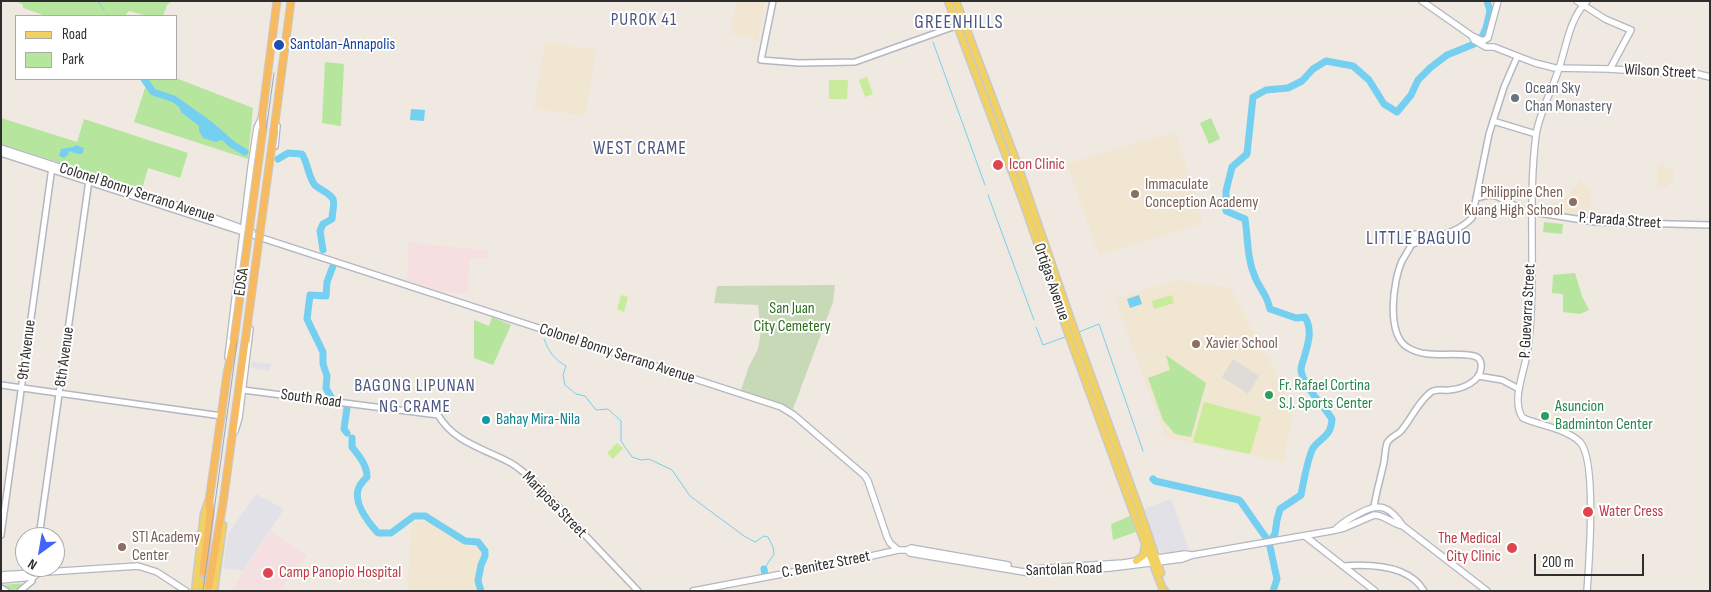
<!DOCTYPE html>
<style>
body{margin:0}
#map{position:relative;width:1711px;height:592px;overflow:hidden;background:#efe9e1;font-family:"Sofia Sans Condensed",sans-serif}
canvas{display:block}
.frame{position:absolute;inset:0;border:2px solid #2e2e2e;pointer-events:none}
.legend{position:absolute;left:15px;top:15px;width:162px;height:65px;box-sizing:border-box;background:#fff;border:1px solid #ababab;margin:0;padding:6px 9px;list-style:none;font-size:15px;color:#2e2e2e}
.legend li{display:flex;align-items:center;gap:10px;height:25px}
.legend b{width:25px;border:1px solid #ababab}
.north{position:absolute;left:15px;top:527px;width:50px;height:50px;box-sizing:border-box;background:#fff;border:1px solid #ababab;border-radius:50%;rotate:212deg;font-size:14px;font-weight:700;line-height:20px;text-align:center;color:#2e2e2e}
.north::after{content:'';display:block;margin:auto;width:18px;height:22px;background:#4264fb;clip-path:polygon(50% 0,100% 100%,50% 72%,0 100%)}
.scale{position:absolute;left:1534px;top:554px;width:110px;height:22px;box-sizing:border-box;border:2px solid #2e2e2e;border-top:0;padding-left:6px;font-size:15px;line-height:18px;white-space:nowrap;color:#2e2e2e;-webkit-text-stroke:4px #fff;paint-order:stroke}
</style>
<div id="map">
<canvas width="1711" height="592"></canvas>
<div class="frame"></div>
<ul class="legend">
<li><b style="height:6px;background:#f2d163"></b>Road</li>
<li><b style="height:14px;background:#b6e59e"></b>Park</li>
</ul>
<div class="north">N</div>
<div class="scale">200 m</div>
</div>
<script>
const c = document.querySelector('canvas').getContext('2d');
c.lineJoin = 'round';
function paint(path, color) {
  c.fillStyle = color;
  c.fill(path, 'evenodd');
}
function strokePath(path, color, width, dash) {
  c.strokeStyle = color;
  c.lineWidth = width;
  c.lineCap = dash ? 'butt' : 'round';
  c.setLineDash(dash || []);
  c.stroke(path);
}
function label(font, color, halo, rows, align = 'center') {
  c.font = font + ' "Sofia Sans Condensed",sans-serif';
  c.lineWidth = 4;
  c.setLineDash([]);
  c.textBaseline = 'middle';
  c.strokeStyle = halo;
  c.fillStyle = color;
  for (const [text, x, y, turn = 0] of rows) {
    c.save();
    c.translate(x, y);
    c.rotate((+turn || 0) * Math.PI / 180);
    c.textAlign = isNaN(turn) ? turn : align;
    if (halo) c.strokeText(text, 0, 0);
    c.fillText(text, 0, 0);
    c.restore();
  }
}
paint(new Path2D(`
 M252 361 271 364 270 371 251 368Z
 M256 494 284 509 243 571 223 568 228 534Z
 M1171 499 1189 549 1164 553 1158 549 1144 509Z`), '#e3e1e8');
paint(new Path2D(`
 M737 1H765L758 40 730 33Z
 M545 42 596 50 585 116 534 108Z
 M1173 133 1177 135 1202 222 1201 224 1099 255 1067 164 1142 141Z
 M1658 164H1664V168L1673 169 1674 182H1668V187H1658Z
 M1580 180 1591 190 1590 218 1543 212 1542 210 1569 195Z
 M1177 280 1231 288 1291 404 1293 414 1283 462 1166 438 1116 302 1118 298Z
 M1562 399 1559 429 1551 427 1555 406 1554 401Z
 M412 522H426L461 541 479 545 482 549 481 556 475 582 480 591H407Z`), '#f0e6d1');
paint(new Path2D(`
 M409 242 488 251 487 259 469 258 468 294 434 291 407 280Z
 M270 531 307 556 278 591H231Z`), '#f5dfe0');
paint(new Path2D(`
 M17 1H172L167 5 163 16H148L129 11 125 16H42L43 15 23 8V5Z
 M325 62 344 64 341 126H340L322 123Z
 M176 78 253 108 248 159 134 122 148 79Z
 M1 118 77 142 84 119 188 153 180 178 148 168 142 189 1 144Z
 M1211 118 1220 139 1209 144 1200 123Z
 M1544 222 1563 224 1562 234 1543 232Z
 M1575 273 1582 296 1589 310 1580 314 1563 312V294L1552 293 1553 275Z
 M492 317 511 325 493 365 474 358V320L489 326Z
 M1166 355 1206 383 1191 437 1175 434 1163 420 1148 378 1170 370Z
 M1130 516 1136 532 1113 540 1111 524Z
 M27 583C19 591 11 592 1 587V585Z`), '#b6e59e');
paint(new Path2D(`
 M835 285 833 302 793 409 741 390 749 366 758 349 761 331 758 305 714 303 717 286Z`), '#c8d9b8');
paint(new Path2D(`
 M867 77 873 94 865 97 859 80Z
 M829 80H848L847 99H829Z
 M621 295 628 297 624 312 617 309Z
 M1172 295 1174 303 1154 309 1152 301Z
 M1204 402 1261 417 1250 454 1193 442Z
 M617 443 623 448 613 459 607 453Z`), '#c9ec9a');
paint(new Path2D(`
 M1233 359 1259 376 1248 394 1222 377Z`), '#dfdcd8');
paint(new Path2D(`
 M175 100C189 110 217 125 224 139L216 142 203 138 199 131V126L182 113Z
 M411 109 425 110 424 121 410 120Z
 M76 145 84 148 82 154H78L68 151 69 154 64 158 59 156 61 149 73 147Z
 M1139 295 1142 304 1130 308 1127 299Z`), '#75cff0');
strokePath(new Path2D(`
 M27 1H28
 M98 1 104 10
 M107 14 108 16
 M933 42 985 185
 M143 79H144
 M988 195 1034 320
 M1036 327 1043 345 1065 337
 M1079 332 1099 324 1143 451
 M544 339C549 352 554 359 566 366L563 375 565 385 576 394 585 396 596 410 608 409 621 421V441L632 457 641 460 649 459 672 470 690 496 744 536 755 542 764 536 768 537 773 547 774 554 764 569`), '#75cff0', 1);
strokePath(new Path2D(`
 M144 79 153 92 174 99 209 124 233 145 245 152
 M278 159 288 153 302 154C308 164 308 175 314 184 319 190 329 192 333 199 335 204 332 213 332 219L323 224 320 231 323 250
 M332 399 326 388 327 376 323 364V352L307 319 310 295 326 296 327 282 333 266
 M347 408 344 429 347 433
 M352 438V447C359 456 367 465 367 477 363 481 359 485 358 490 354 505 369 523 378 533H391L414 516H425L465 541 478 542 485 551V556L481 565 478 581 481 591
 M1153 479 1155 481 1239 500 1241 502 1269 542 1277 579 1273 591
 M1269 542 1275 534 1277 520 1280 509 1301 495C1303 484 1308 458 1313 448 1321 437 1331 437 1332 419 1324 406 1303 386 1301 370 1301 366 1303 361 1304 358 1308 343 1313 331 1305 317L1296 318 1270 309C1267 294 1260 290 1255 277 1247 259 1248 238 1245 219L1226 211V191L1232 167 1247 154 1253 97 1266 90 1288 88 1302 81 1313 69 1326 61 1353 66 1369 80 1384 104 1397 112 1411 95 1418 80 1430 68 1447 55 1474 44 1482 37 1486 28 1490 11 1487 1
 M764 569 765 575`), '#75cff0', 7);
strokePath(new Path2D(`
 M200 591 203 572`), '#c8c4bd', 7, [7, 3.5]);
const tertiary = new Path2D(`
 M773 1 761 60 799 63 855 62 964 23
 M1493 121 1536 134
 M1476 198 1489 195 1496 196 1526 211 1595 222 1710 225
 M1413 244C1434 236 1455 235 1472 218L1489 134 1504 87 1517 57
 M1478 376 1502 380 1519 389
 M1 385 222 416
 M243 390 438 415C454 442 482 448 509 462 517 466 524 473 531 478L638 591
 M1374 507C1376 492 1381 477 1384 462 1385 457 1385 449 1387 443 1389 438 1397 435 1401 431 1412 418 1417 403 1431 392 1437 388 1443 391 1449 390 1462 389 1480 382 1481 368 1482 362 1479 357 1474 356 1452 351 1427 360 1407 347 1386 333 1393 281 1402 261 1407 252 1413 245 1415 234L1433 238
 M1 535 52 167
 M39 537 89 180
 M1343 566C1370 564 1409 565 1424 591
 M1 588 6 591
 M20 591 32 581 35 567`);
const secondary = new Path2D(`
 M1422 1 1472 36 1483 41 1488 38
 M1577 1 1605 19 1631 30 1610 69
 M1472 36 1474 40 1486 47H1494L1535 63 1555 68 1610 69 1678 74 1694 73 1710 77
 M1488 38 1498 1
 M275 146 277 126
 M1 148 198 212 252 232
 M1 153 781 407 794 415 865 476 868 481 887 537 890 543 898 550
 M228 357 251 167 257 128 262 117
 M235 431 239 418 250 329
 M1337 528C1344 521 1352 517 1360 513 1381 502 1390 507 1403 526L1487 591
 M1305 536 1375 591
 M907 550 910 553 1030 573 1110 568 1182 559 1193 555 1331 531 1344 528 1374 515C1385 515 1392 524 1403 526
 M1032 569 1123 563 1185 554 1192 555
 M1 575 138 566 157 572 186 591
 M1 580 33 577 40 572
 M693 591 840 563 898 550H907L911 548 1008 565
 M1587 591C1589 564 1597 460 1580 442 1565 428 1541 426 1523 418 1510 401 1526 368 1528 348 1537 277 1527 206 1536 135 1539 115 1550 94 1557 74 1566 51 1568 20 1587 1`);
const primary = new Path2D(`
 M948 1 1024 204 1068 333 1136 520 1162 587 1165 591
 M956 1 1017 163 1074 329 1144 522 1161 573
 M1136 561 1143 556 1145 545
 M200 580V585L205 589 210 590 215 586
 M195 591 204 514 208 502
 M214 591 223 525`);
const trunk = new Path2D(`
 M263 129 262 117 277 1
 M274 130 291 1
 M203 572 210 515 209 501 227 374 234 340
 M209 586 223 503 245 342`);
strokePath(tertiary, '#b4b7c1', 8);
strokePath(secondary, '#b4b7c1', 8);
strokePath(primary, '#c9c9c9', 9);
strokePath(trunk, '#c9c9c9', 9);
strokePath(tertiary, '#fff', 5);
strokePath(secondary, '#fff', 5.5);
strokePath(primary, '#f2d163', 6);
strokePath(trunk, '#f8ba60', 7);
strokePath(new Path2D(`
 M203 591 274 73`), '#a3a6b8', 1);
const trunkBridge = new Path2D(`
 M234 340 263 129
 M245 342 274 130`);
strokePath(trunkBridge, '#c9c9c9', 9, []);
strokePath(trunkBridge, '#f8ba60', 7);
for (const [x, y, r, color] of [
 [279,45,6,"#1a4fb4"],
 [1515,98,5,"#6b7280"],
 [998,165,6,"#e0444e"],
 [1135,194,5,"#8d6e63"],
 [1573,202,5,"#8d6e63"],
 [1196,344,5,"#8d6e63"],
 [1269,395,5,"#2e9e5b"],
 [1545,416,5,"#2e9e5b"],
 [486,420,5,"#0f9aa8"],
 [1588,512,6,"#e0444e"],
 [122,547,5,"#8d6e63"],
 [1512,548,6,"#e0444e"],
 [268,573,6,"#e0444e"]
]) {
  const dot = new Path2D();
  dot.arc(x, y, r, 0, 2 * Math.PI);
  c.fillStyle = color;
  c.fill(dot);
  strokePath(dot, '#fff', 2);
}
label('16px', '#164399', '#fff', [
 ["Santolan-Annapolis",290,45]
], 'left');
label('16px', '#2e2e2e', '#fff', [
 ["Wilson Street",1660,72,3],
 ["Colonel Bonny Serrano Avenue",137,193,18],
 ["P. Parada Street",1620,221,4],
 ["EDSA",242,282,-82],
 ["Ortigas Avenue",1051,282,71],
 ["P. Guevarra Street",1528,311,-87],
 ["9th Avenue",27,350,-83],
 ["Colonel Bonny Serrano Avenue",617,354,18],
 ["8th Avenue",65,357,-82],
 ["South Road",311,399,8],
 ["Mariposa Street",554,505,46],
 ["C. Benitez Street",826,565,-11],
 ["Santolan Road",1064,570,-2]
]);
label('16px', '#5b616d', '#fff', [
 ["Ocean Sky",1525,89],
 ["Chan Monastery",1525,107]
], 'left');
label('16px', '#be3a42', '#fff', [
 ["Icon Clinic",1009,165],
 ["Water Cress",1599,512],
 ["The Medical",1501,539,"right"],
 ["City Clinic",1501,557,"right"],
 ["Camp Panopio Hospital",279,573]
], 'left');
label('16px', '#785e54', '#fff', [
 ["Immaculate",1145,185],
 ["Conception Academy",1145,203],
 ["Philippine Chen",1563,193,"right"],
 ["Kuang High School",1563,211,"right"],
 ["Xavier School",1206,344],
 ["STI Academy",132,538],
 ["Center",132,556]
], 'left');
label('16px', '#2c6e1b', '#fff', [
 ["San Juan",792,309],
 ["City Cemetery",792,327]
]);
label('16px', '#27864d', '#fff', [
 ["Fr. Rafael Cortina",1279,386],
 ["S.J. Sports Center",1279,404],
 ["Asuncion",1555,407],
 ["Badminton Center",1555,425]
], 'left');
label('16px', '#0d838f', '#fff', [
 ["Bahay Mira-Nila",496,420]
], 'left');
c.letterSpacing = '1px';
label('18px', '#4d5680', '#fff', [
 ["PUROK 41",644,20],
 ["BAGONG LIPUNAN",415,386],
 ["NG CRAME",415,407]
]);
c.letterSpacing = '0px';
c.letterSpacing = '1px';
label('19px', '#4d5680', '#fff', [
 ["GREENHILLS",959,23],
 ["WEST CRAME",640,149],
 ["LITTLE BAGUIO",1419,239]
]);
c.letterSpacing = '0px';
</script>
